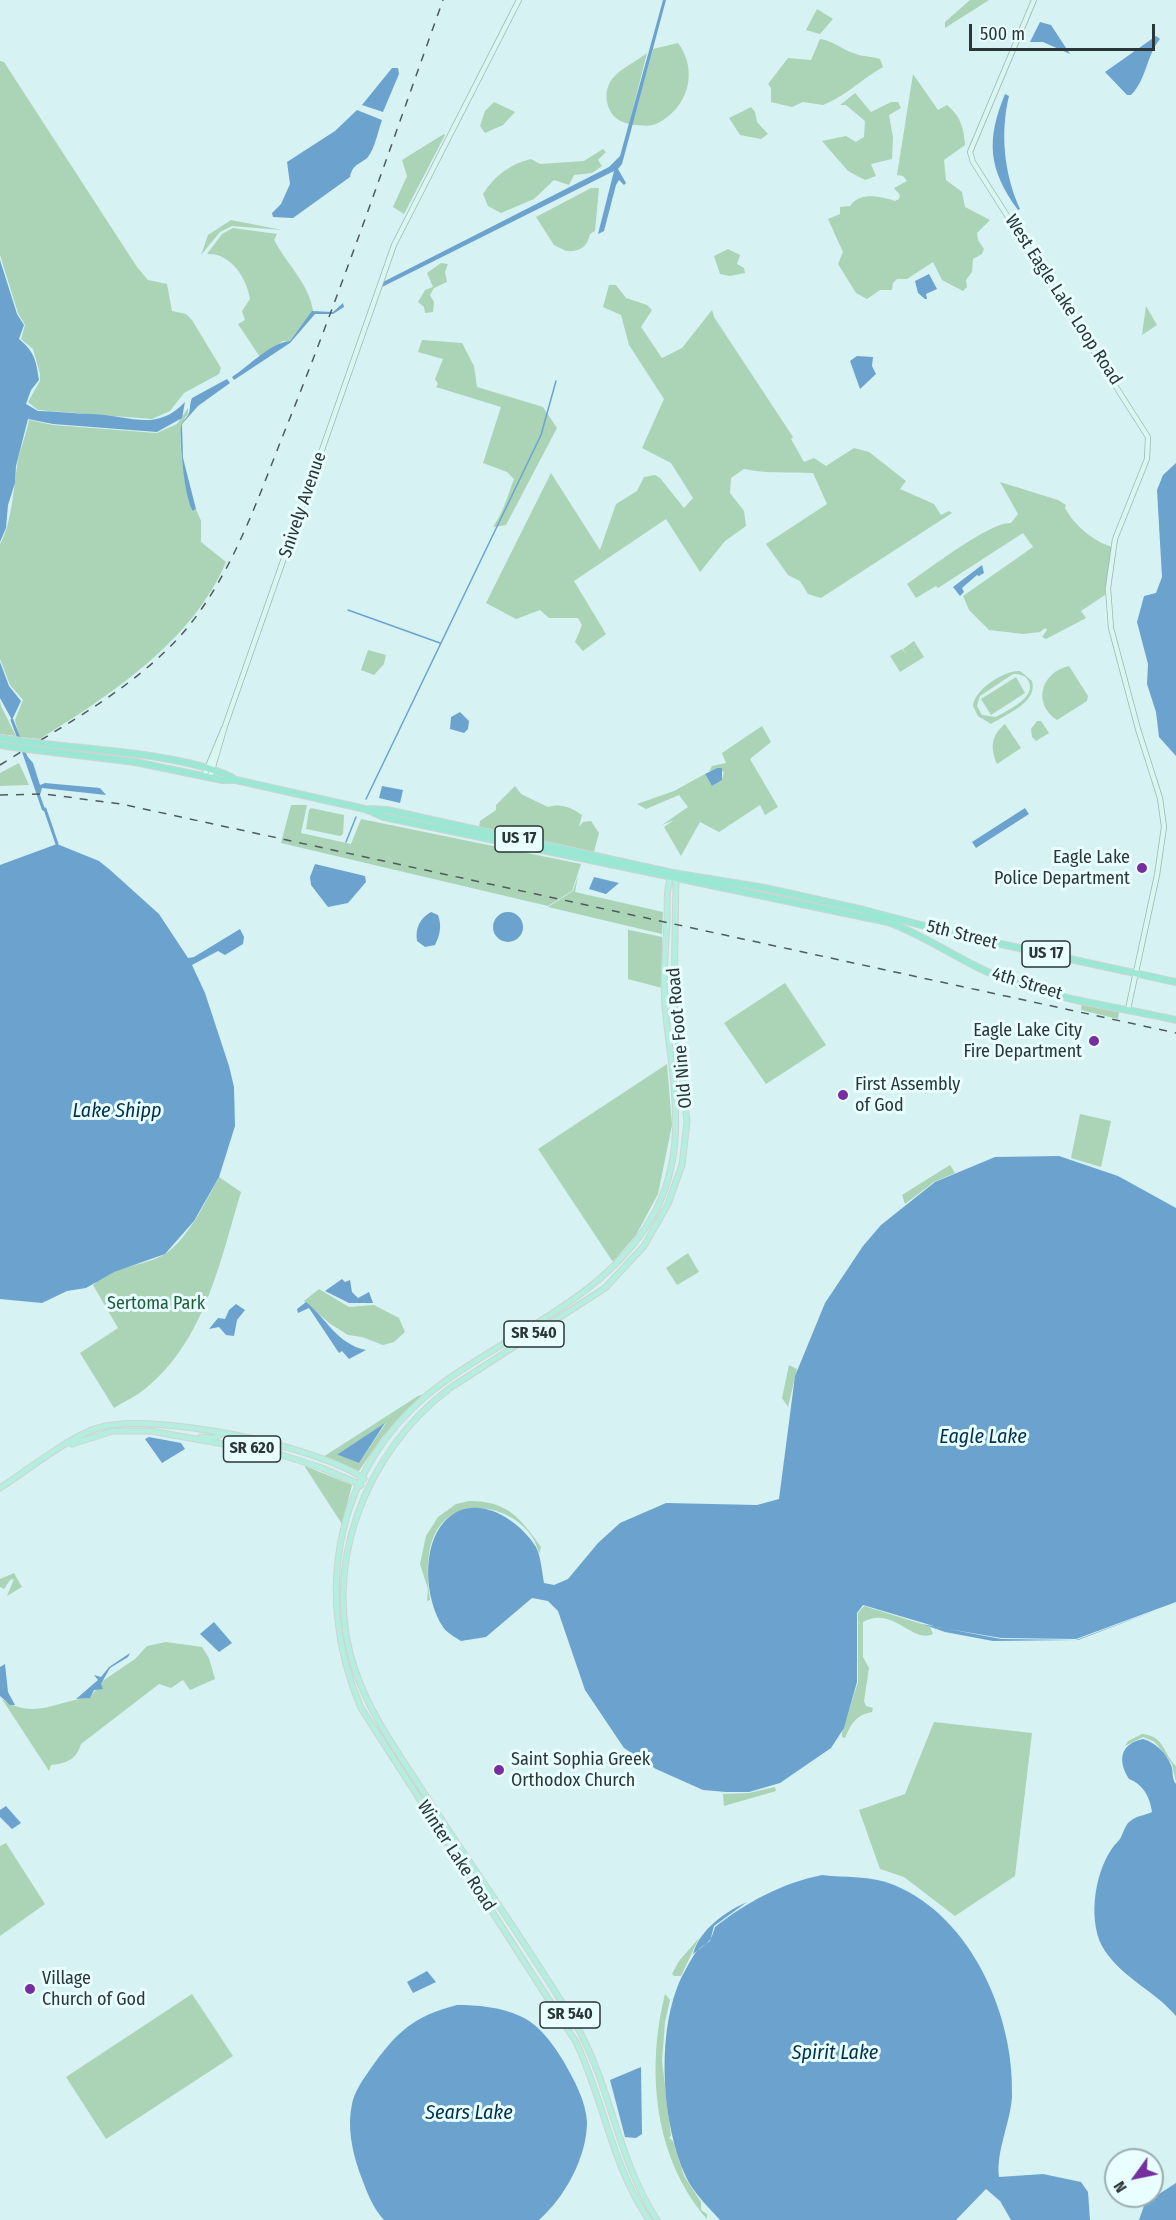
<!DOCTYPE html>
<style>
body{margin:0}
#map{position:relative;width:1176px;height:2220px;overflow:hidden;background:#d6f2f3;font-family:"Fira Sans Condensed",sans-serif}
canvas{display:block}
.north{position:absolute;left:1104px;top:2148px;width:60px;height:60px;box-sizing:border-box;background:#e8feff;border:2px solid #9caeaf;border-radius:50%;rotate:237deg;font-size:16px;font-weight:700;line-height:24px;text-align:center;color:#2b3636}
.north::after{content:'';display:block;margin:auto;width:21px;height:27px;background:#762ea1;clip-path:polygon(50% 0,100% 100%,50% 72%,0 100%)}
.scale{position:absolute;left:969px;top:24px;width:186px;height:27px;box-sizing:border-box;border:3px solid #2b3636;border-top:0;padding-left:8px;font-size:18px;line-height:21px;white-space:nowrap;color:#2b3636;-webkit-text-stroke:4px #e8feff;paint-order:stroke}
</style>
<div id="map">
<canvas width="1176" height="2220"></canvas>
<div class="north">N</div>
<div class="scale">500 m</div>
</div>
<script>
const c = document.querySelector('canvas').getContext('2d');
c.lineJoin = 'round';
function paint(path, color) {
  c.fillStyle = color;
  c.fill(path, 'evenodd');
}
function strokePath(path, color, width, dash) {
  c.strokeStyle = color;
  c.lineWidth = width;
  c.lineCap = dash ? 'butt' : 'round';
  c.setLineDash(dash || []);
  c.stroke(path);
}
function label(font, color, halo, rows, align = 'center') {
  c.font = font + ' "Fira Sans Condensed",sans-serif';
  c.lineWidth = 6;
  c.setLineDash([]);
  c.textBaseline = 'middle';
  c.strokeStyle = halo;
  c.fillStyle = color;
  for (const [text, x, y, turn = 0] of rows) {
    c.save();
    c.translate(x, y);
    c.rotate((+turn || 0) * Math.PI / 180);
    c.textAlign = isNaN(turn) ? turn : align;
    if (halo) c.strokeText(text, 0, 0);
    c.fillText(text, 0, 0);
    c.restore();
  }
}
paint(new Path2D(`
 M970 0H989L945 28V22Z
 M817 9 833 19 820 34 806 30Z
 M820 39C834 41 842 50 856 54 864 57 871 56 880 59L883 67C863 78 846 96 823 105L803 102 792 107 771 102V88L768 84 788 58 811 60Z
 M678 43C699 71 688 109 656 124 649 127 640 125 632 125L653 49Z
 M647 53 629 124C618 121 612 117 608 106 600 75 628 68 647 53Z
 M0 61 4 62 137 267 148 280 167 284 172 311 186 314 192 320 221 368 219 374 184 393 170 411 152 419 38 410 28 402 40 381V374L33 349 21 339 25 325 18 313 0 255Z
 M913 74 938 110 947 105C961 116 964 129 965 145L944 160 946 180 962 192 965 207 990 220 977 233 978 240 984 249 982 254 973 259 972 272 966 280 967 287 963 291 942 280 933 262 907 279H897L893 283 892 290H880L867 299 856 293 838 264 843 252 828 219 840 214V207L850 206C861 191 881 197 895 201L899 199 900 195 894 188 907 181 903 176 897 175Z
 M855 93 871 112 891 102H898L901 108 889 115 893 137 892 159 871 164 876 176 865 180 848 171 822 141 846 136 856 142 864 137 865 121 846 105H840Z
 M494 102 515 112 503 125 485 133 480 126 485 111Z
 M751 107 755 112 757 122 768 134 761 139 740 135 729 118Z
 M444 134 445 135 404 214 393 207 407 176 402 160Z
 M603 149 606 152 598 160 602 166 592 173 574 175 569 185 554 180 534 199 501 213 488 206 483 194C494 176 510 164 531 159L540 164 584 161Z
 M591 188H599L595 231 590 234C587 248 579 252 566 251L554 245 536 217Z
 M231 220 282 230 232 226 220 232 201 255 208 235Z
 M233 228 277 234 274 240C286 263 310 285 313 311L290 341H283L260 357 238 324 245 320 242 311 250 299C247 278 230 252 207 254L222 234Z
 M728 249 740 255 737 264 744 268 745 273 730 276 720 274 714 256Z
 M441 263 448 264 445 272 447 282 434 288 430 295 434 302 433 312 425 313 424 307 418 302 425 290 433 287 427 273Z
 M609 285H616L626 298 647 305 652 310 641 327 662 358 682 348 712 310 714 317 793 437 791 439 804 462 814 458 826 466 854 448 869 452 906 481 900 489 934 504 941 515 949 511 952 513 821 598 808 594 800 581 788 575 766 544 827 504 813 473C791 472 766 474 744 469L731 478 730 493 744 511 746 526 725 541 700 572 666 519 574 581 606 634 583 651 575 642 582 625 578 618H549L540 610 516 619 486 603 551 473 600 550 616 504 637 491 644 477 655 475 660 478 684 508 693 498 671 463 642 448 664 399 629 345 621 315 603 307Z
 M1146 306 1157 325 1142 335Z
 M422 340 462 343 474 366 477 387 543 407 557 428 506 525 493 527C505 509 507 497 514 479L507 472 483 463 501 407 436 387 438 384 435 379 443 359 418 352Z
 M188 408V414C172 430 186 479 189 501L194 511 196 509 201 521V542L226 562C192 642 110 695 40 739L19 737 15 720 23 700 10 685 0 659V544C11 526 14 488 17 466 19 451 26 436 29 420L53 425 157 433 177 424Z
 M1000 482 1058 500 1066 505 1065 508C1074 525 1093 541 1112 547L1105 595 1081 611 1086 618 1046 639 1042 637 1047 630 1045 628 1040 632 1023 634 989 630 969 610 963 596 1033 547 1023 533 938 588 936 586 916 598 907 584C926 571 991 521 1011 523L1018 514Z
 M914 641 924 657 900 672 890 656 902 649 907 655 903 649Z
 M368 650 386 655 384 664 374 675 361 670Z
 M1069 666 1088 696 1087 701 1057 720C1032 704 1041 672 1069 666Z
 M1020 671 1032 681C1038 702 1007 714 991 724L978 716 973 706C974 690 1004 670 1020 671ZM1013 674C1020 674 1026 675 1029 682 1036 698 1006 711 996 717L982 715 977 706 980 696Z
 M1016 677 1025 693 991 715 981 699Z
 M0 701 1 706 16 736 0 734Z
 M1037 721H1041L1049 733 1036 741 1032 737 1031 729Z
 M1005 724 1021 748 997 764C990 747 991 736 1005 724Z
 M762 726 771 742 750 759 778 807 765 815 760 805 719 832 700 822 681 856 664 827 674 820 662 825 688 807 679 795 646 809 637 804 674 791 705 774 712 786 722 780 724 772 717 768 709 772 712 766 726 763 722 753Z
 M19 763 29 785 0 786V773Z
 M515 786 521 794 548 807C560 803 571 807 582 815L579 827 583 822 591 821 599 833 594 852 479 827 480 821 496 810V805Z
 M291 805H307L301 833 351 844 361 819 581 864 572 891 548 906 281 843Z
 M311 808 344 815 343 834 340 836 306 829 309 810Z
 M413 875 548 907 573 891 578 876 575 892 663 912 662 934Z
 M625 929 662 937V988L628 979V930Z
 M785 983 826 1045 766 1084 724 1023Z
 M1082 1002 1119 1011 1118 1019 1081 1010Z
 M667 1064 672 1125 658 1194 636 1235 613 1262 538 1149Z
 M1080 1114 1111 1121 1101 1167 1071 1158Z
 M950 1165 955 1173 934 1182 905 1204 902 1195Z
 M219 1177 241 1192C220 1261 205 1340 146 1388 137 1396 125 1401 114 1408L80 1353 118 1328 93 1285C112 1265 144 1267 165 1254 188 1239 206 1201 219 1177Z
 M688 1253 699 1272 677 1285 666 1268Z
 M319 1289 349 1307 374 1305 399 1318 405 1332 394 1342 383 1345 362 1337 348 1335 329 1323 304 1301Z
 M789 1365 797 1369 788 1407 782 1398Z
 M425 1394 383 1436 359 1471 323 1457 418 1396ZM386 1423 359 1463 338 1455V1454Z
 M305 1466 352 1485 342 1524 305 1467Z
 M469 1501C508 1501 520 1518 541 1547L539 1554C532 1515 473 1492 444 1521 424 1541 427 1575 430 1600L427 1601 428 1589 420 1564 426 1536 438 1517 456 1504Z
 M14 1573 22 1587 7 1596 14 1579 10 1580 4 1589 0 1587V1579Z
 M864 1606 922 1624 930 1627 933 1634C912 1644 893 1605 863 1622V1657L869 1668 864 1701 866 1706 873 1708 872 1712C856 1715 851 1724 845 1738L842 1737V1733L858 1682V1613Z
 M166 1642 202 1647 209 1658 215 1679 190 1690 183 1680 171 1688 159 1684 81 1744C76 1760 67 1763 51 1765L49 1771 2 1699C34 1721 58 1700 89 1698L104 1680 135 1659 147 1646Z
 M934 1722 1032 1733 1015 1876 955 1916 904 1877 880 1869 859 1810 905 1794Z
 M1142 1734C1165 1736 1163 1754 1176 1766V1782L1172 1764 1162 1751 1155 1742 1143 1737 1125 1746 1128 1741Z
 M775 1787 776 1791 724 1806 723 1794 749 1793Z
 M6 1843 45 1904 0 1936V1846Z
 M699 1938 681 1976H674L672 1974 679 1961Z
 M192 1994 233 2056 106 2139 66 2077Z
 M665 1994 670 2000 665 2022 662 2061 671 2136 669 2138 673 2141 684 2176 701 2202V2210L707 2214V2219C654 2158 646 2070 665 1994Z`), '#aad4b5');
paint(new Path2D(`
 M663 0H666L622 164 618 169 626 183 624 185 619 180 616 185 604 231 598 234 614 171 380 288 381 283 609 167 620 156Z
 M1040 22 1051 25 1070 54 1043 42H1030Z
 M1156 36 1160 39C1146 56 1147 79 1131 95H1127L1105 72Z
 M392 68H398L399 74 383 112 362 105Z
 M1005 94 1009 96C1000 133 1004 174 1020 209L1018 210C988 169 986 140 1005 94Z
 M357 110 382 120C378 131 375 148 368 157 360 165 353 163 350 177L293 218 273 217 272 213 281 204 290 184 287 162 335 131Z
 M0 260 17 314 24 325 19 339C35 352 36 361 39 380L31 390 26 404 38 411C56 411 75 414 93 414 129 415 156 433 185 402L182 418 157 432 53 424 28 419 16 466 15 483 8 505 6 528 0 542Z
 M929 274 937 289 926 294 927 299H925L918 293 915 281Z
 M343 303 344 307 333 314H315L290 343 234 380 232 377C249 366 270 343 290 341L312 311 333 312Z
 M857 356 873 357 872 366 876 374 860 389 850 361Z
 M227 379 230 383 198 406 182 424 183 458 196 509 193 511C185 501 179 441 181 427 182 421 185 420 188 415 191 410 189 405 192 398Z
 M1176 463V756L1159 737 1156 712 1147 684 1148 664 1137 622 1144 596 1156 593 1162 577 1157 490 1163 475Z
 M982 565 984 573 979 576 977 575 962 588 964 592 960 596 953 587Z
 M0 662 9 686 21 701 12 720 0 698Z
 M460 712 469 721 468 729 464 733 450 729 451 717Z
 M21 749 33 763 40 785 45 783 100 788 106 795 42 788 40 795 46 812 42 810Z
 M717 768H722V780L712 786 705 774Z
 M382 786 403 790 400 803 379 798Z
 M1025 808 1029 814 976 848 972 842Z
 M57 844 99 861 109 869 159 914 188 958 194 957 240 929 244 937 243 944 225 955 218 951 192 965 205 993 229 1066 234 1087 235 1126 219 1177 194 1221 165 1254 114 1272 86 1288 67 1291 42 1303 0 1299V865Z
 M315 864 365 876 366 882 348 903 328 907 311 885 310 877Z
 M594 877 619 883 606 894 589 889Z
 M493 927a15 15 0 1 1 30 0a15 15 0 1 1-30 0Z
 M431 912 438 915C442 926 440 935 435 945L425 947 417 941C415 928 420 918 431 912Z
 M1059 1156 1118 1176 1176 1208V1602L1076 1639 1001 1638 937 1627 863 1605 857 1613V1682L844 1728 831 1748 780 1783 749 1792H726L703 1790 656 1769 624 1748 585 1690 558 1611 548 1601 532 1598 486 1637 461 1641C455 1637 447 1633 443 1627 425 1600 421 1548 444 1522 473 1490 518 1518 536 1547 541 1557 542 1572 544 1583L554 1585 568 1579 598 1543 620 1523 666 1503 757 1505 779 1499 795 1376 825 1303 863 1246 881 1225 935 1182 995 1157Z
 M342 1279 345 1282 350 1280 352 1292 358 1298 369 1292 373 1303H349L325 1291Z
 M306 1302C327 1319 337 1344 366 1350L349 1359 342 1351 339 1353 309 1308 298 1313 297 1309Z
 M236 1304 245 1310 237 1320 234 1336 226 1335 219 1327 209 1329 218 1318 225 1319 229 1310Z
 M385 1423 359 1463 338 1455V1454Z
 M149 1437 181 1443 185 1449 162 1463 145 1439Z
 M1157 1610 1078 1640 993 1641 945 1632 922 1624 1001 1639 1076 1640Z
 M214 1622 232 1643 219 1652 200 1634Z
 M130 1653 128 1657 110 1668 101 1684 103 1689 94 1690 90 1698 76 1699 98 1680 94 1675 101 1677 109 1667Z
 M5 1664 8 1692 15 1705H10L0 1696V1667Z
 M1143 1739C1155 1742 1166 1753 1171 1765 1174 1772 1171 1778 1176 1784V2016C1155 1991 1124 1979 1105 1951 1087 1925 1094 1875 1111 1850 1113 1846 1117 1843 1120 1839 1123 1834 1124 1828 1128 1823 1136 1815 1144 1816 1152 1812 1150 1797 1143 1784 1129 1779 1118 1762 1119 1744 1143 1739Z
 M6 1806 21 1823 12 1829 0 1817V1810Z
 M822 1875C846 1878 870 1875 894 1885 972 1917 1015 2017 1012 2097 1010 2124 996 2151 999 2177L1043 2174 1081 2182 1088 2192 1090 2220H1011L1000 2201 986 2189 956 2220H720C708 2207 694 2193 686 2177 662 2125 657 2040 677 1988 681 1977 688 1965 694 1955 704 1941 709 1949 715 1927 747 1902 782 1883 822 1875Z
 M747 1902 714 1926 710 1941 693 1954C700 1929 725 1912 747 1902Z
 M427 1971 436 1982 413 1993 407 1982Z
 M457 2005C477 2005 501 2007 520 2016 540 2025 553 2044 564 2062 574 2080 586 2101 587 2122 587 2157 565 2197 539 2220H384C371 2206 366 2189 359 2171 352 2150 347 2127 352 2104 354 2092 364 2078 371 2068 396 2033 413 2016 457 2005Z
 M641 2067 642 2134 636 2138 625 2137 610 2080Z
 M1176 2183V2220H1139L1145 2203Z`), '#6ca3ce');
strokePath(new Path2D(`
 M348 610 440 643
 M366 799 541 435 556 381
 M346 842 356 817`), '#6ca3ce', 1.5);
strokePath(new Path2D(`
 M12 720 26 757
 M45 809 57 844`), '#6ca3ce', 3);
const secondary = new Path2D(`
 M1034 0 970 152 973 162 1148 437 1147 459 1115 539 1108 588 1111 628 1138 729 1160 798 1164 827 1157 875 1128 1009
 M204 776 224 728
 M210 777 225 726 394 245 519 0`);
const primary = new Path2D(`
 M201 1437 214 1438 221 1434
 M72 1444 113 1431H151L279 1454 322 1468 361 1485
 M0 1488C25 1472 72 1435 98 1428 151 1411 319 1446 364 1479
 M440 1832 445 1833 467 1865 473 1867
 M649 2220C612 2166 604 2101 576 2042L361 1708C311 1591 336 1459 444 1382 515 1331 605 1297 651 1219 691 1152 672 1080 665 1007 663 979 665 951 667 923 668 908 665 888 672 875
 M657 2220C619 2162 612 2093 580 2032 532 1951 477 1875 426 1796 400 1755 371 1717 355 1670 320 1567 365 1452 450 1388L605 1288 644 1246 668 1204 682 1165 687 1122 674 1000 676 877`);
const trunk = new Path2D(`
 M0 738 14 740
 M44 744C96 750 188 755 233 778
 M0 745 13 747
 M36 750 135 762 222 780H236L365 809 384 817 888 922C929 937 962 963 1002 978 1057 1000 1119 1007 1176 1020
 M370 809 387 810 673 873 765 888 864 910 955 934 1176 982`);
strokePath(secondary, '#9cb7b8', 6);
strokePath(primary, '#d0d3d3', 7);
strokePath(trunk, '#d0d3d3', 8);
strokePath(secondary, '#d9f6ef', 4.5);
strokePath(primary, '#b3eedf', 5);
strokePath(trunk, '#9ae8d4', 6);
strokePath(new Path2D(`
 M0 765C62 726 132 690 182 634 235 573 260 491 290 418 345 280 393 140 443 0
 M0 795 44 794 121 804 1176 1033`), '#4e5c5c', 1.5, [8, 8]);
const trunkBridge = new Path2D(`
 M14 740 44 744
 M13 747 36 750`);
strokePath(trunkBridge, '#d0d3d3', 8, []);
strokePath(trunkBridge, '#9ae8d4', 6);
for (const [x, y, r, color] of [
 [1142,868,6,"#762ea1"],
 [1094,1041,6,"#762ea1"],
 [843,1095,6,"#762ea1"],
 [499,1770,6,"#762ea1"],
 [30,1989,6,"#762ea1"]
]) {
  const dot = new Path2D();
  dot.arc(x, y, r, 0, 2 * Math.PI);
  c.fillStyle = color;
  c.fill(dot);
  strokePath(dot, '#e8feff', 2);
}
for (const [x, y, w] of [
 [519,839,48],
 [1046,954,48],
 [534,1334,60],
 [252,1449,57],
 [570,2015,60]
]) {
  const box = new Path2D();
  box.roundRect(x - w / 2, y - 13, w, 26, 4.5);
  c.fillStyle = '#e8feff';
  c.fill(box);
  strokePath(box, '#2b3636', 1.5);
}
label('bold 16px', '#2b3636', null, [
 ["US 17",519,839],
 ["US 17",1046,954],
 ["SR 540",534,1334],
 ["SR 620",252,1449],
 ["SR 540",570,2015]
]);
label('18px', '#2b3636', '#e8feff', [
 ["West Eagle Lake Loop Road",1063,300,57],
 ["Snively Avenue",303,505,-71],
 ["5th Street",962,935,14],
 ["4th Street",1027,984,17],
 ["Old Nine Foot Road",680,1038,-95],
 ["Winter Lake Road",456,1856,57]
]);
label('18px', '#2b3636', '#e8feff', [
 ["Eagle Lake",1130,858,"right"],
 ["Police Department",1130,879,"right"],
 ["Eagle Lake City",1082,1031,"right"],
 ["Fire Department",1082,1052,"right"],
 ["First Assembly",855,1085],
 ["of God",855,1106],
 ["Saint Sophia Greek",511,1760],
 ["Orthodox Church",511,1781],
 ["Village",42,1979],
 ["Church of God",42,2000]
], 'left');
label('18px', '#1d5e37', '#e8feff', [
 ["Sertoma Park",156,1304]
]);
label('italic 20px', '#012f4c', '#e8feff', [
 ["Lake Shipp",117,1111],
 ["Eagle Lake",983,1437],
 ["Spirit Lake",835,2053],
 ["Sears Lake",469,2113]
]);
</script>
